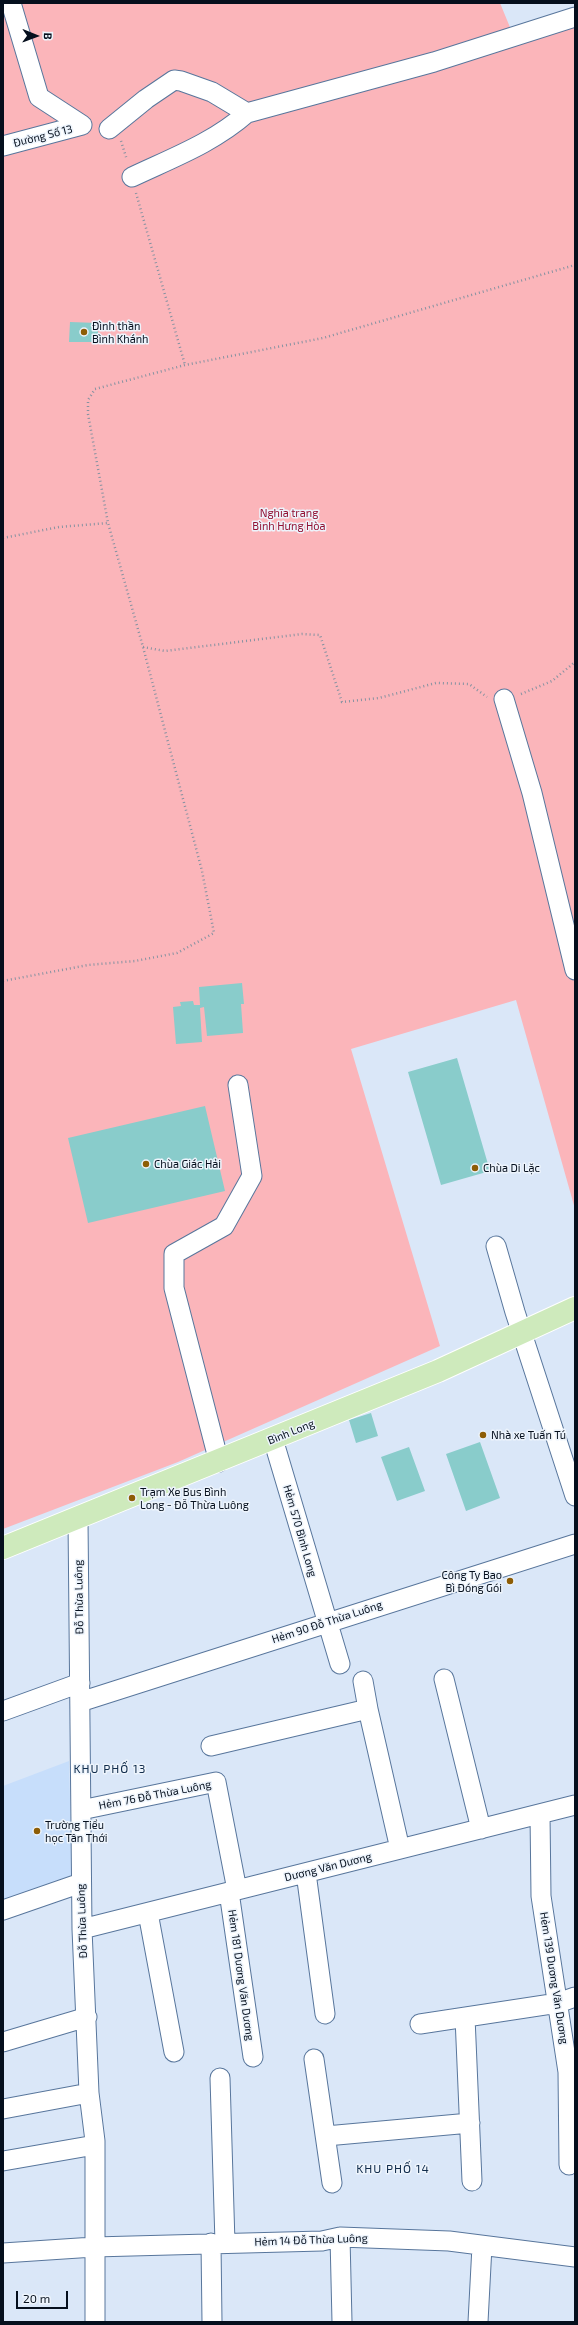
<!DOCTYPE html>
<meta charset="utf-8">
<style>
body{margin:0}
#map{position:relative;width:578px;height:2325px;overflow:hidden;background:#dae7f8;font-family:"Exo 2",sans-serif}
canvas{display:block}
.frame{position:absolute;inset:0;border:4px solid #050f1d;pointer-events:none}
.north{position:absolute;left:16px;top:16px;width:40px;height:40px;-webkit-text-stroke:3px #edf4fc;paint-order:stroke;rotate:91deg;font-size:11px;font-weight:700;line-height:16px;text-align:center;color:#050f1d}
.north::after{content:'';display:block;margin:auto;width:14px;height:18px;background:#050f1d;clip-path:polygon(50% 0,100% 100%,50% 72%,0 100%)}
.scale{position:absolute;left:16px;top:2291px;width:52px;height:18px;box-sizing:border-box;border:2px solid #050f1d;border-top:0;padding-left:5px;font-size:12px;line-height:14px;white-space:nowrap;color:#050f1d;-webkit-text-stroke:3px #edf4fc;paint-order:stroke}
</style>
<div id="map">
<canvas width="578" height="2325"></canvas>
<div class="frame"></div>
<div class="north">B</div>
<div class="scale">20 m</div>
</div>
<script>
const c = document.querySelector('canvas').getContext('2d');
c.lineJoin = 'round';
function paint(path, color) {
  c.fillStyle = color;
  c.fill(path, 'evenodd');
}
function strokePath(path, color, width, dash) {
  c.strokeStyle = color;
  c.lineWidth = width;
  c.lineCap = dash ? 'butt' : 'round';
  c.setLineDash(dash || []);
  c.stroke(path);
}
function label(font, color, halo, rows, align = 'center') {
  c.font = font + ' "Exo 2",sans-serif';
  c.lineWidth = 3;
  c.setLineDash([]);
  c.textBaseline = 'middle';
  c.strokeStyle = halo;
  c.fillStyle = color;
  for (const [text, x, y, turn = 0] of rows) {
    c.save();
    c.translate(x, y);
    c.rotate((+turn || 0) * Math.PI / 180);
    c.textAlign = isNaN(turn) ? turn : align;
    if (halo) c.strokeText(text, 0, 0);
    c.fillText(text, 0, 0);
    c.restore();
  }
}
paint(new Path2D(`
 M69 1761 72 1876 3 1902V1786Z`), '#c7defb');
paint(new Path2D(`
 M500 3 514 37 575 21V1209L516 1000 351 1049 440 1346 178 1462 3 1529V4Z`), '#fbb5ba');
paint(new Path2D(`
 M70 322 98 323V342H69Z
 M242 983 244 1004H241L243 1033 207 1036 204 1007 200 1008 202 1042 176 1044 173 1007 181 1006 180 1002 193 1001 194 1005H200L199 987Z
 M457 1058 490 1171 441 1185 408 1072Z
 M205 1106 225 1191 88 1223 68 1138Z
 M371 1413 378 1436 356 1443 349 1420Z
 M480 1442 500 1498 466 1511 446 1454Z
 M409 1447 425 1491 397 1501 381 1457Z`), '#89cccb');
const minor = new Path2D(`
 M11 3 39 97 82 125
 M109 129 146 99 174 80 181 81 212 92 247 113 434 62 575 17
 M3 146 82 125
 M132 177C172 158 213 143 247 113
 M504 699 532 793 575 970
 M496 1246 515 1312 575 1496
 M273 1439 340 1664
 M219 1462 174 1288V1254L224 1226 252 1176 238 1085
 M78 1520 82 1929 89 2093 95 2141V2322
 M444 1679 481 1829
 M363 1681 368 1709
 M80 1702 575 1544
 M3 1711 80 1683
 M211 1746 368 1709 400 1849
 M81 1810 216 1782 237 1890
 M540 1814 541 1896 568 2072 569 2165
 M306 1873 325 2014
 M229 1892 253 2057
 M3 1910 81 1883
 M148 1913 174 2052
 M82 1929 575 1805
 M465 2017 472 2181
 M420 2024 558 2003 575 1997
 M3 2042 87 2017
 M314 2059 332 2183
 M220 2078 225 2243
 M3 2109 89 2093
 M326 2136 470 2123
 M3 2161 95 2145
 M340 2237 342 2322
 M211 2243 212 2322
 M3 2253 94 2247 322 2241 340 2237 449 2241 575 2257
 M478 2322 482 2246`);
const major = new Path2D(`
 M3 1548 438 1371 575 1308`);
strokePath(minor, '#58769c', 21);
strokePath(major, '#fff', 24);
strokePath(new Path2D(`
 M121 141 127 160
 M136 193 185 365
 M3 538 59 527 108 523
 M143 647 165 651 302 634 320 635 342 702 379 698 436 683 469 684 487 697
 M521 694 552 681 575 662
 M3 981 88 965 135 961 177 953 214 933 202 871 143 647 108 523 88 414V400L95 389 185 365 323 338 575 265`), '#8692a1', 2.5, [1, 3]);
strokePath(minor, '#fff', 19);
strokePath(major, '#ceeabc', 22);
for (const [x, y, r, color] of [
 [84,332,4,"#8d5d06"],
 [146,1164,4,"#8d5d06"],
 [475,1168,4,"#8d5d06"],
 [483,1435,4,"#8d5d06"],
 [132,1498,4,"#8d5d06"],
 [510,1581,4,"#8d5d06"],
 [37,1831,4,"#8d5d06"]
]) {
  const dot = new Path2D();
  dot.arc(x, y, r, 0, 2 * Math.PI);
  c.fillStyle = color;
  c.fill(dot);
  strokePath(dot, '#edf4fc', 1.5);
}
label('11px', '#050f1d', '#edf4fc', [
 ["Đường Số 13",43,136,-14],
 ["Bình Long",291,1432,-22],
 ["Hẻm 570 Bình Long",300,1531,74],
 ["Đỗ Thừa Luông",79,1597,-91],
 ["Hẻm 90 Đỗ Thừa Luông",327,1622,-18],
 ["Hẻm 76 Đỗ Thừa Luông",155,1795,-11],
 ["Dương Văn Dương",328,1867,-14],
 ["Đỗ Thừa Luông",82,1921,-92],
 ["Hẻm 181 Dương Văn Dương",241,1975,82],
 ["Hẻm 139 Dương Văn Dương",554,1978,81],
 ["Hẻm 14 Đỗ Thừa Luông",311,2240,-2]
]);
label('11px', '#050f1d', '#edf4fc', [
 ["Đình thần",92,326],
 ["Bình Khánh",92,339],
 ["Chùa Giác Hải",154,1164],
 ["Chùa Di Lặc",483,1168],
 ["Nhà xe Tuấn Tú",491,1435],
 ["Trạm Xe Bus Bình",140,1492],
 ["Long - Đỗ Thừa Luông",140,1505],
 ["Công Ty Bao",502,1575,"right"],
 ["Bì Đóng Gói",502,1588,"right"],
 ["Trường Tiểu",45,1825],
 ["học Tân Thới",45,1838]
], 'left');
label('11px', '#921234', '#edf4fc', [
 ["Nghĩa trang",289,513],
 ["Bình Hưng Hòa",289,526]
]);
c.letterSpacing = '1px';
label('12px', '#0f2b4b', '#edf4fc', [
 ["KHU PHỐ 13",110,1769],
 ["KHU PHỐ 14",393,2169]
]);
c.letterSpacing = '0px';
</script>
